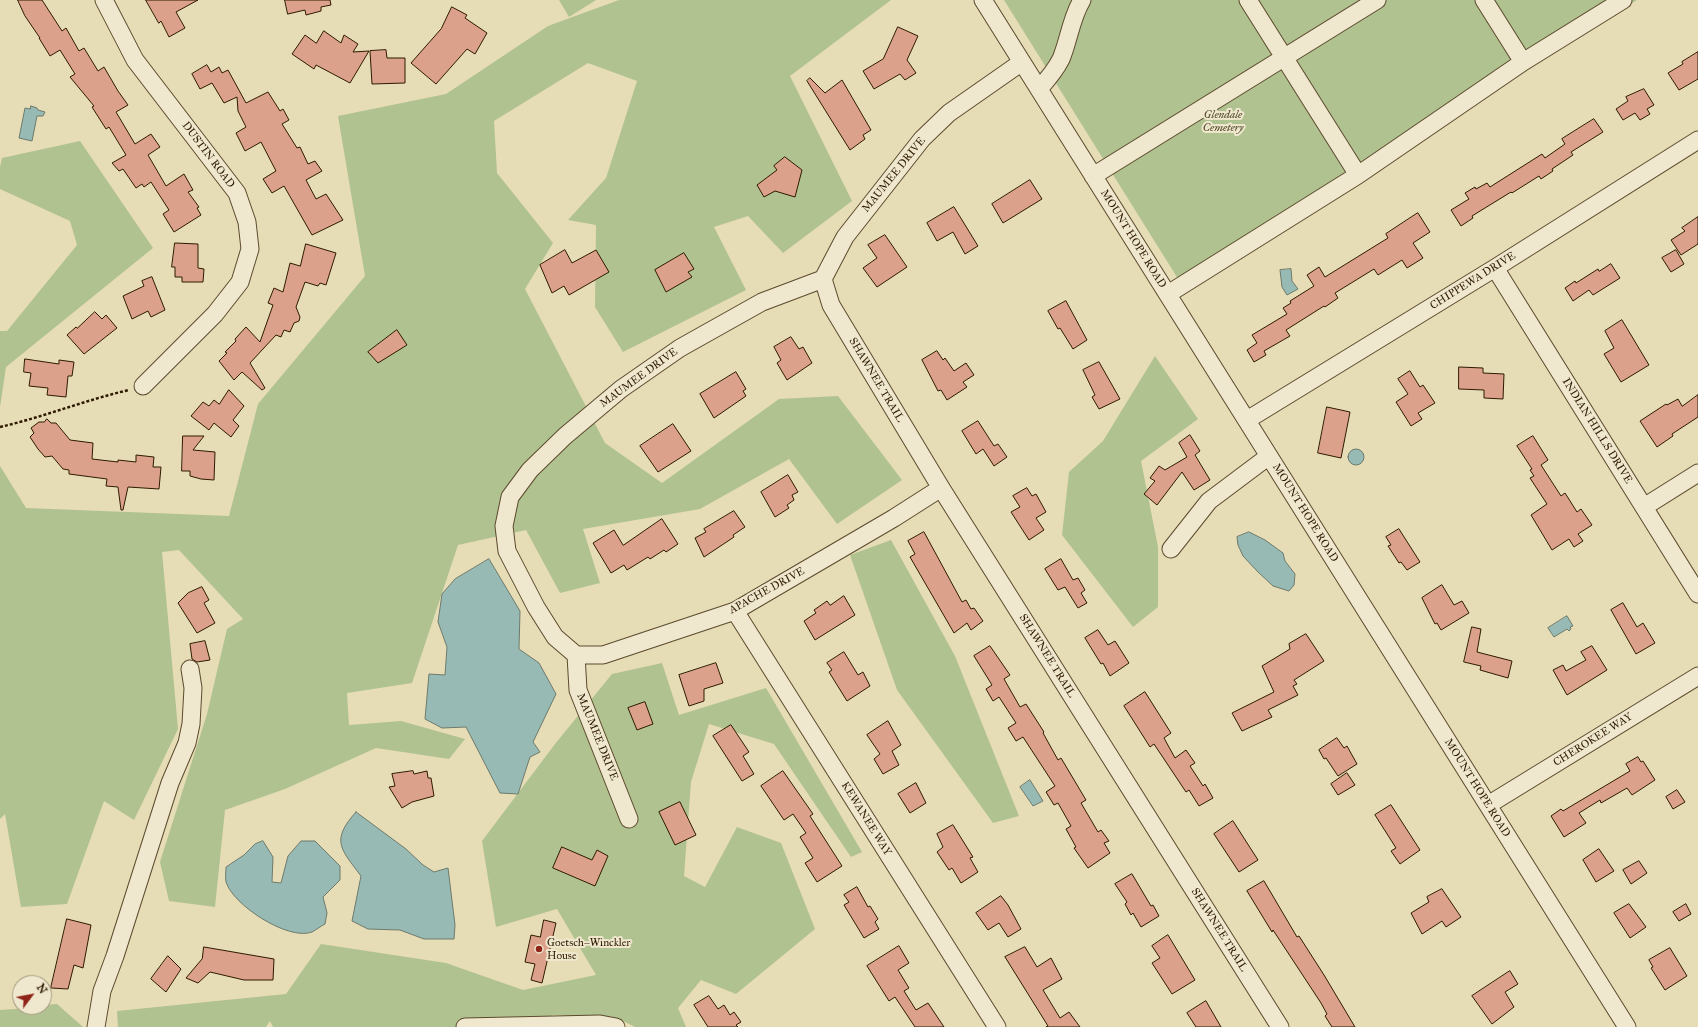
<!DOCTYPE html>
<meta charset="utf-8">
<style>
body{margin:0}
#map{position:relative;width:1698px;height:1027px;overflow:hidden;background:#e6dcb5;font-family:"IM FELL Great Primer",serif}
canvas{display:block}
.north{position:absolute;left:12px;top:975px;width:40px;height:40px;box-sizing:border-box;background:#efe8cf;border:1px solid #a2967c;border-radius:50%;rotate:58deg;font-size:11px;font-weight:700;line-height:16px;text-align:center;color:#2e1a00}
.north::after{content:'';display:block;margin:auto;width:14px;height:18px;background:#8f2418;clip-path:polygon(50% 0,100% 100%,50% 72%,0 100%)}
</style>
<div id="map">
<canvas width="1698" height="1027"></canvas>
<div class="north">N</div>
</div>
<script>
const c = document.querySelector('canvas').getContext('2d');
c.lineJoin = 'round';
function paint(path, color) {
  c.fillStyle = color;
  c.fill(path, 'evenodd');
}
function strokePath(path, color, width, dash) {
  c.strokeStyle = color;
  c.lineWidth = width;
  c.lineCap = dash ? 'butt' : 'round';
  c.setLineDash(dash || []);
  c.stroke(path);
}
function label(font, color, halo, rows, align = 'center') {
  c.font = font + ' "IM FELL Great Primer",serif';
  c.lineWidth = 4;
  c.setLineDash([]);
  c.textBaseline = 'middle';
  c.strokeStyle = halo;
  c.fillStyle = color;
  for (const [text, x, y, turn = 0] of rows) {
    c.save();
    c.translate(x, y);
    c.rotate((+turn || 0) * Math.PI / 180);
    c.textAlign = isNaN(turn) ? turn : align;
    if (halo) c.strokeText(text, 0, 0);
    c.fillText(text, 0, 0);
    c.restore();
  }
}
paint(new Path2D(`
 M559 0H596L569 17Z
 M619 0H891L790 76 852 201 783 253 748 216 714 227 746 290 623 352 595 307 596 225 568 220 606 178 637 81 588 63 494 121 497 173 553 243 525 289 605 443 662 483 779 399 838 396 902 480 837 524 789 459 700 509 583 529 600 583 560 593 526 530 458 545 412 683 347 693 349 725 401 721 465 739 449 759 376 748 285 789 225 810 215 907 169 901 160 862 207 714 227 629 243 619 179 550 162 552 178 729 134 820 104 801 67 904 21 907 5 814 0 819V466L26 508 229 516 258 404 365 276 338 116 446 94 548 26Z
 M1004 0H1637L1185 290Z
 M80 141 153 248 6 367 0 407V331H7L77 245 70 221 0 189V167L2 158Z
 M1155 356 1198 419 1141 461 1158 547V607L1133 627 1062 535 1069 472 1103 441Z
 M891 540 955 656 1019 816 993 823 897 690 850 555Z
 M662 663 679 715 766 688 862 852 851 857 774 744 709 724 691 782 684 876 705 887 737 827 781 843 815 929 736 994 701 980 678 1008 686 1027H635L619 1019 553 1015 544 1027H273L270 1021 266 1027H118L117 1011 286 994 321 944 446 963 523 990 596 975 557 909 496 927 482 841 555 744 612 674Z
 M57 1004 83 1027H0V1010L44 1007V1005Z`), '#b1c291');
const water = new Path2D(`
 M31 106 37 108 38 110 45 112 43 116H37L32 141 19 138 25 108 30 109Z
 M1291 269 1292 281 1298 289 1287 295 1282 287 1280 270Z
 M1348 457a8 8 0 1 1 16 0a8 8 0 1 1-16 0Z
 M1249 532 1265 540 1283 553 1285 561 1295 574 1294 585 1289 591 1273 586 1257 571 1243 556 1238 545 1237 537Z
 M489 559 520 611 519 649 539 663 556 694 533 742 540 752 530 757 518 794 500 793 466 727 442 728 425 719 429 674 445 675 447 647 438 622 442 594 455 579Z
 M1567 616 1573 626 1570 627 1571 629 1569 631 1567 629 1554 637 1548 628Z
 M1030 780 1043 801 1033 806 1020 787Z
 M356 812 406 849 423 865 434 872 448 868 455 925 454 939H424L400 930 368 929 352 921 361 876C341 849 330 841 356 812Z
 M263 841 273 857 272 882 281 883 288 856 301 841H315L340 866V880L323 897 327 913 325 924C321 926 316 930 312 932 288 941 233 905 226 882 225 878 226 871 226 867L244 855 255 844Z`);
paint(water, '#97bab4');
strokePath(water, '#6d7a6c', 1);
const building = new Path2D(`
 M18 0H42L62 31 66 28 79 51 84 48 98 71 104 67 118 91 128 105 116 112 135 144 151 134 160 147 148 155 166 186 184 174 193 190 188 192 199 207 197 208 201 215 174 232 163 214 169 210 151 182 144 187 142 184 136 188 123 169 119 171 112 163 126 155 109 127 106 129 92 107 94 106 70 77 75 74 60 50 50 56 39 38H40L25 16Z
 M146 0H198L176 12 185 28 169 37 161 21 159 23Z
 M285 0H330L331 5 321 7V11L306 15 305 10 288 14Z
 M452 7 467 15 465 18 487 33 475 54 467 49 436 84 411 63 441 29Z
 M898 27 918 36 907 60 916 73 905 80 900 74 874 89 863 71 883 59Z
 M324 31 341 43 344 35 358 44 353 52 369 51 350 83 316 65 314 69 292 54 305 35 316 43Z
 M386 50 387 58H405V83L372 84 370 51Z
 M1698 52V79L1679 90 1668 73 1683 64 1682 62Z
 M207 65 211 72 219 67 222 73 228 70 246 103 268 92 280 111 283 109 289 120 282 124 297 148 300 147 308 164 315 161 322 171 306 180 316 199 326 194 343 220 312 235 284 186 272 193 263 179 276 171 261 142 245 151 236 133 246 127 238 111 237 97 224 103 212 83 200 89 192 74Z
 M810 78 825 93 842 80 871 130 863 135 865 139 850 150 807 81Z
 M1644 89 1654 105 1647 109 1650 114 1640 120 1635 113 1623 120 1616 109 1628 101 1626 97Z
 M1594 119 1603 132 1571 152 1573 155 1552 169 1553 171 1541 179 1539 176 1512 193 1511 192 1472 216 1473 218 1461 226 1451 210 1469 199 1465 193 1475 187 1476 189 1487 183 1490 187 1542 154 1545 158 1565 144 1562 139Z
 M785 157 802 170 795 197 775 191 764 197 757 185 777 170 774 166Z
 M1030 180 1042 199 1003 223 992 204Z
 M954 207 978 246 965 254 953 232 937 241 927 223Z
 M1418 213 1430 232 1413 243 1423 258 1407 268 1402 260 1378 275 1374 269 1335 293 1338 298 1325 307 1324 306 1286 330 1290 336 1264 351 1266 355 1254 362 1247 350 1257 343 1252 335 1287 314 1283 308 1291 303 1290 301 1314 286 1307 275 1319 267 1325 277 1388 238 1386 234Z
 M1698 217V244L1681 255 1671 240 1685 231 1682 228Z
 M885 235 907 267 877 287 863 268 877 258 868 245Z
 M175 243 198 244V268L204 269 203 282H182V277H175V267H172Z
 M306 244 336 253 326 285 320 283 318 286 305 282 296 307 300 317 299 321 294 323 290 332 284 330 281 337 276 335 250 363 265 388 262 390 242 372 234 380 219 361 227 353 225 352 236 341 235 339 246 327 260 342 273 305 268 303 274 288 283 292 290 263 300 266Z
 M565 250 572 263 596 250 609 272 569 295 564 286 552 293 540 265Z
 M1676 250 1684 264 1671 272 1662 258Z
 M684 253 694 269 688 272 692 277 666 292 655 270Z
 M1611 264 1620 278 1593 295 1589 290 1573 301 1565 288 1575 281 1576 283 1598 269 1599 271Z
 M152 277 165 310 151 317 148 311 132 319 123 296 144 286 142 281Z
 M1066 301 1087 340 1073 349 1060 328 1058 329 1048 311Z
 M95 312 102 319 106 315 117 328 84 354 67 335 76 327 77 328Z
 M1622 320 1649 365 1621 382 1604 354 1614 348 1605 331Z
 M397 330 407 345 378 363 368 352Z
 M791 337 799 349 803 347 812 363 787 380 777 363 781 360 774 347Z
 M937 351 943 360 945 358 954 371 966 363 974 375 963 382 967 387 947 400 941 390 938 391 922 360Z
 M25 359 59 364V360L74 362 72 376H68L66 397 47 395 48 388 29 386 31 373 24 372Z
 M1099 362 1120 399 1099 409 1092 397 1095 395 1083 370Z
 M1459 367 1483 368V373L1504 374 1503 399 1484 398V390L1459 389Z
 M1410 371 1420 387 1423 385 1435 403 1418 413 1422 419 1411 426 1396 402 1408 394 1398 379Z
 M736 372 746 389 743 391 746 396 714 418 700 394Z
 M229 390 244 406 233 420 239 426 231 437 214 423 209 430 191 416 203 402 209 406 214 400 219 404Z
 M1698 395V417L1672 434 1673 436 1657 447 1640 421 1666 404 1667 405 1678 399 1682 406Z
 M1327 407 1350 412 1341 458 1318 453Z
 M47 419 51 423H56L70 440 93 443 92 459 118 462V460L136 462V455L154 457 153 467H161L159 489 128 487 123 510H121L118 487 106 486 107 479 69 474V470L63 469 52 456 45 457 38 449 30 437 34 433 31 428 39 422H44Z
 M978 421 994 446 998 444 1007 457 994 466 983 449 976 454 962 431Z
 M673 424 691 451 658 472 640 446Z
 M1190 435 1200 451 1195 455 1210 480 1194 490 1182 472 1157 505 1144 494 1155 481 1150 478 1159 466 1165 470 1187 457 1179 443Z
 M183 436H204L193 450 215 452 214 480 201 479 190 476V471H182Z
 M1533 436 1548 460 1541 465 1561 496 1565 493 1577 512 1581 509 1592 525 1578 534 1583 541 1574 547 1569 539 1552 550 1531 515 1547 504 1530 478 1534 476 1530 470 1532 469 1517 446Z
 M788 475 798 492 792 495 794 500 787 505 789 508 775 517 761 492Z
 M1027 488 1032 496 1036 494 1046 512 1036 518 1044 530 1029 540 1011 512 1020 507 1013 496Z
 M734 511 745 527 733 535 734 537 704 557 695 538 706 532 704 529Z
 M662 519 678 544 666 552 664 550 650 559 648 557 627 570 624 565 611 573 593 543 614 530 623 545Z
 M1399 529 1420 562 1407 570 1401 562 1399 563 1388 546 1391 545 1386 537Z
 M924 532 962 602 966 600 971 609 974 608 983 621 971 630 967 623 954 633 910 557 915 554 908 541Z
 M1061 559 1073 580 1078 578 1085 590 1081 593 1087 603 1078 608 1065 587 1058 590 1045 569Z
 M1442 585 1454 605 1462 601 1469 613 1441 630 1437 623 1435 624 1422 598Z
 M202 587 209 600 204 603 215 623 197 633 178 603 188 593Z
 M844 596 855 615 815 640 804 621 816 613 814 610 827 601 830 605Z
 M1623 603 1637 627 1643 623 1655 643 1636 654 1611 610Z
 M1472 627 1481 629 1477 652 1512 661 1508 678 1480 670 1481 666 1464 662Z
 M1098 630 1108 645 1115 641 1129 663 1110 676 1103 663 1101 664 1085 638Z
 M1306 634 1324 661 1294 680 1297 684 1293 686 1298 695 1268 710 1272 717 1242 731 1232 713 1274 692 1262 666 1290 649 1289 644Z
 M205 641 210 660 197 662 192 659 190 644Z
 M990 646 1010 675 1004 679 1020 707 1026 704 1044 732 1043 733 1058 760 1061 758 1086 800 1081 803 1098 832 1101 830 1109 841 1104 843 1110 853 1088 868 1074 848 1076 847 1066 829 1071 826 1058 803 1054 805 1046 792 1055 786 1023 737 1016 741 1008 728 1016 723 999 697 993 701 986 689 992 685 974 656Z
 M1592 646 1607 670 1567 695 1553 670 1563 665 1566 671 1586 660 1581 652Z
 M844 652 858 675 863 672 870 686 847 701 829 672 832 670 827 663Z
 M716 663 723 683 704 689V701L689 706 679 675Z
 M1145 692 1171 733 1164 738 1175 758 1186 750 1195 763 1190 766 1203 786 1205 784 1213 798 1199 806 1189 790 1186 792 1154 744 1150 747 1124 706Z
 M645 702 653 724 637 730 628 708Z
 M888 721 901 745 892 751 899 765 883 774 874 759 880 754 867 735Z
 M731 725 749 752 743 756 754 774 742 781 713 736Z
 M1337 738 1344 748 1347 746 1357 764 1338 776 1326 758 1324 759 1319 750Z
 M1638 757 1641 762 1643 761 1655 780 1632 795 1627 788 1601 803 1600 800 1579 813 1586 823 1564 837 1551 816 1561 809 1563 811 1630 771 1626 764Z
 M413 771 414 774 427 771 428 778H431L434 796 412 802 402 808 389 787 395 786 392 774Z
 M783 771 813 814 810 816 842 866 817 882 805 863 813 858 800 837 806 833 793 814 784 820 761 786Z
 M1347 773 1355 785 1338 795 1331 784Z
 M916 783 926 803 910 813 898 794Z
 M1677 790 1685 802 1673 809 1666 797Z
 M680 802 696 835 675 845 659 812Z
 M1391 805 1420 850 1400 864 1391 851 1396 848 1375 815Z
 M1233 821 1258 860 1239 872 1214 834Z
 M953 825 973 857 970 858 978 872 961 883 952 868 949 870 937 852 943 847 937 834Z
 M562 847 592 860 597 850 608 856 595 886 553 868Z
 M1599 849 1614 871 1596 882 1583 860Z
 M1639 861 1647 873 1631 884 1623 870Z
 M1132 874 1151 906 1153 905 1159 916 1141 927 1133 913 1131 915 1125 904 1127 902 1115 884Z
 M1264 881 1297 937 1299 936 1324 975 1355 1027H1332L1325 1016 1327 1014 1321 1003 1273 930 1272 932 1247 891Z
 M857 887 868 907 870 906 878 919 875 922 879 929 864 938 844 905 849 902 844 895Z
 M1442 889 1461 917 1446 927 1442 921 1422 934 1411 913 1429 902 1427 897Z
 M1001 896 1008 905 1021 929 1008 937 999 923 988 930 976 913Z
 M1629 904 1646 927 1630 938 1614 913Z
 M1686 904 1691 914 1679 921 1673 912Z
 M67 919 91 925 83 968 74 965 68 989 51 988Z
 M544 920 556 923 542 983 531 980 535 964 525 962 531 935 540 937Z
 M1168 935 1195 980 1172 994 1152 963 1160 958 1152 946Z
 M899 946 909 963 898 970 909 988 904 991 916 1010 928 1003 944 1027H915L895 997 889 1001 867 966Z
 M204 947 274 959 273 980H244L210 972 198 983 186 978 202 959Z
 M1025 947 1037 967 1051 958 1062 979 1043 990 1060 1018 1069 1012 1080 1027H1046L1048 1026 1005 957Z
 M1670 948 1687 976 1665 990 1651 968 1653 967 1649 960Z
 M168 956 181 969 166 992 151 979Z
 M1510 971 1518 984 1505 992 1514 1007 1492 1024 1472 996Z
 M709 996 718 1009 724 1005 730 1015 734 1012 741 1022 736 1025 738 1027H708L694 1005Z
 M1206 1001 1221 1027H1196L1187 1013Z`);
paint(building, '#dba18b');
strokePath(building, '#2e1a00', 1);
const minor = new Path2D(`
 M104 0 135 60 237 193 247 222 250 249 240 282 215 314 143 386
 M983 0 1627 1027
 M1248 0 1358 175
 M1484 0 1523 62
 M1039 89C1047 80 1055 71 1061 59 1069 40 1071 18 1082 0
 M1093 176 1377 0
 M1495 268 1698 594
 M823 279 831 305 941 488 1280 1027
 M1168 294 1358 175 1523 62 1623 0
 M1247 420 1495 268 1698 140
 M1644 507 1698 473
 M1171 549 1209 501 1269 456
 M735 611 997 1027
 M576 655H603L735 611 894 518 941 488
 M1488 805 1698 676
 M629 819 578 690 576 655 555 637 536 607 507 551 504 526 510 497 530 470 565 436 621 389 680 348 762 302 823 279 845 237 922 139 949 113 1022 62
 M96 1027 102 991 115 956 170 783 187 743 191 724 193 688 190 669
 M465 1027 600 1024 616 1027`);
strokePath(minor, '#5c4a2d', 19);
strokePath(new Path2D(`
 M0 427C44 417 85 400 129 390`), '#2e1a00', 2.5, [3, 2]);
strokePath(minor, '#efe8cf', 17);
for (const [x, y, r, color] of [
 [539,949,4,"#8f2418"]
]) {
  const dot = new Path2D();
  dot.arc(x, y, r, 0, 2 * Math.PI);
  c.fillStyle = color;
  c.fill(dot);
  strokePath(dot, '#efe8cf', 1.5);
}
label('italic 11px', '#554c2c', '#efe8cf', [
 ["Glendale",1223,115],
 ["Cemetery",1223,128]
]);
label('11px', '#2e1a00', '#efe8cf', [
 ["DUSTIN ROAD",208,155,53],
 ["MAUMEE DRIVE",894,175,-51],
 ["MOUNT HOPE ROAD",1133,239,58],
 ["CHIPPEWA DRIVE",1473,281,-32],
 ["MAUMEE DRIVE",639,378,-36],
 ["SHAWNEE TRAIL",876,380,59],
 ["INDIAN HILLS DRIVE",1597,431,58],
 ["MOUNT HOPE ROAD",1305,513,58],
 ["APACHE DRIVE",767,591,-29],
 ["SHAWNEE TRAIL",1047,656,58],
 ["MAUMEE DRIVE",597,737,68],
 ["CHEROKEE WAY",1593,740,-32],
 ["MOUNT HOPE ROAD",1477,788,58],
 ["KEWANEE WAY",866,819,58],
 ["SHAWNEE TRAIL",1219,930,58]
]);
label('11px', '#2e1a00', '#efe8cf', [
 ["Goetsch–Winckler",547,943],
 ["House",547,956]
], 'left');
</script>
